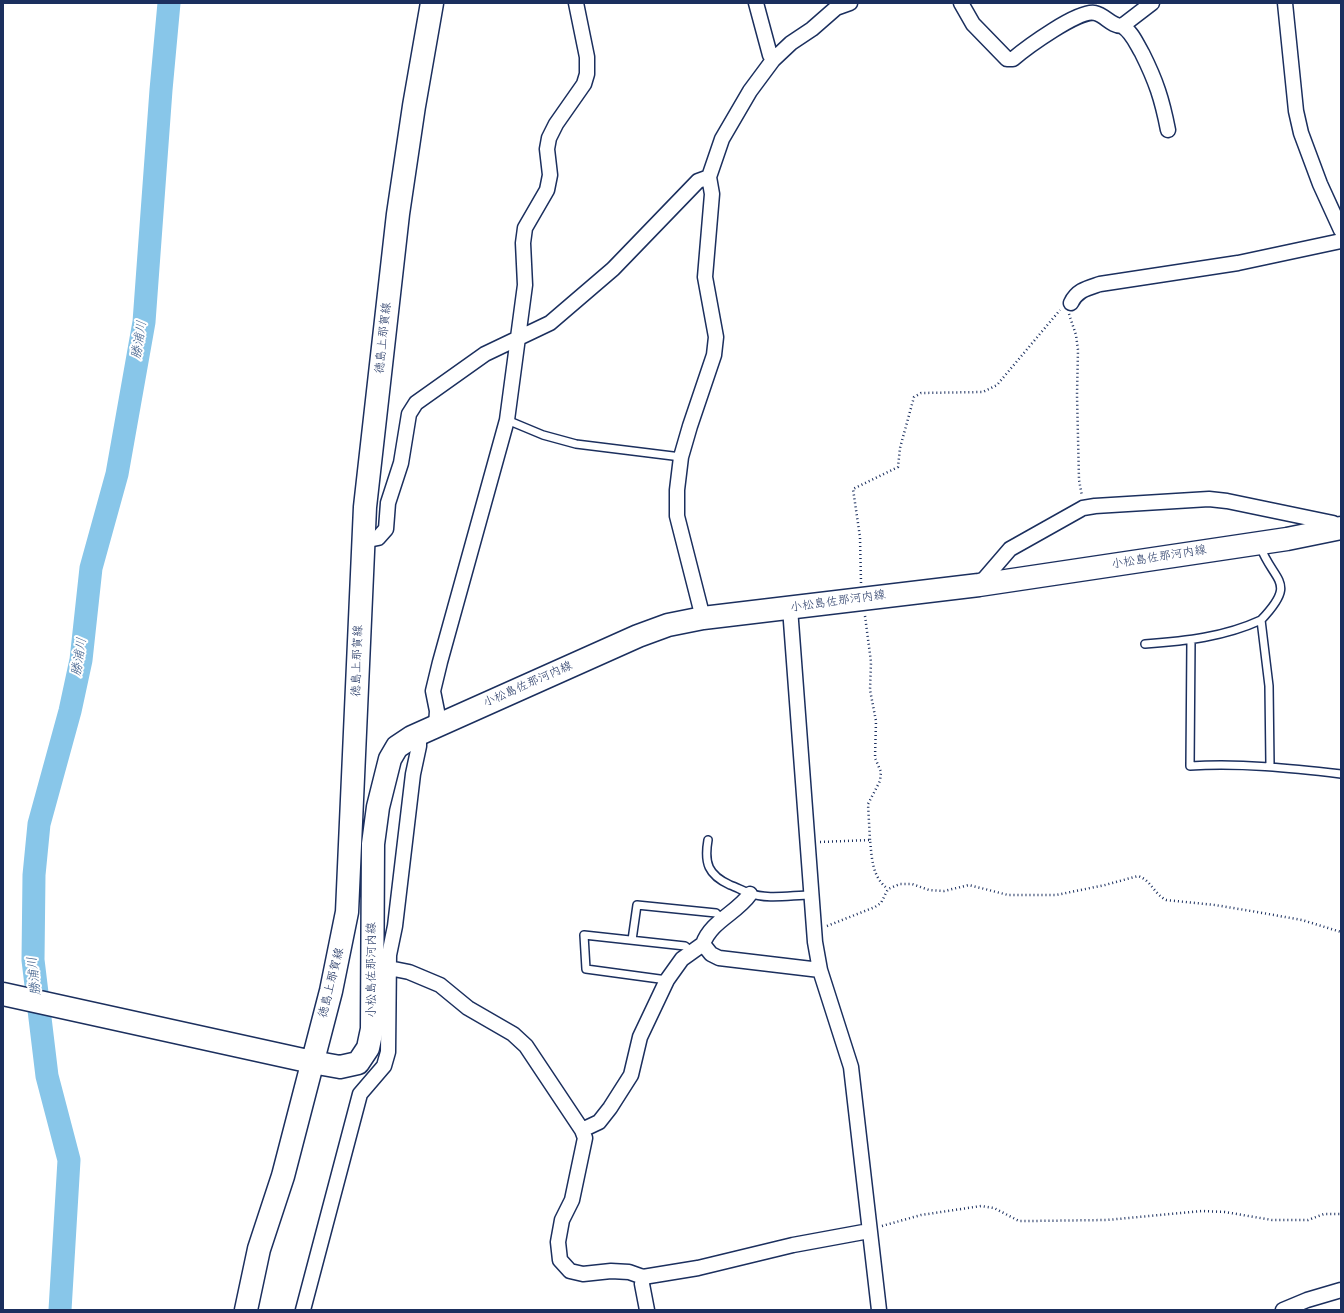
<!DOCTYPE html>
<meta charset="utf-8">
<style>
body{margin:0}
#map{position:relative;width:1344px;height:1313px;overflow:hidden;background:#fff;font-family:Mynerve,sans-serif}
canvas{display:block}
.frame{position:absolute;inset:0;border:4px solid #1b2f5e;pointer-events:none}
</style>
<div id="map">
<canvas width="1344" height="1313"></canvas>
<div class="frame"></div>
</div>
<script>
const c = document.querySelector('canvas').getContext('2d');
c.lineJoin = 'round';
function strokePath(path, color, width, dash) {
  c.strokeStyle = color;
  c.lineWidth = width;
  c.lineCap = dash ? 'butt' : 'round';
  c.setLineDash(dash || []);
  c.stroke(path);
}
function label(font, color, halo, rows, align = 'center') {
  c.font = font + ' Mynerve,"Klee One",sans-serif';
  c.lineWidth = 4;
  c.setLineDash([]);
  c.textBaseline = 'middle';
  c.strokeStyle = halo;
  c.fillStyle = color;
  for (const [text, x, y, turn = 0] of rows) {
    c.save();
    c.translate(x, y);
    c.rotate((+turn || 0) * Math.PI / 180);
    c.textAlign = isNaN(turn) ? turn : align;
    if (halo) c.strokeText(text, 0, 0);
    c.fillText(text, 0, 0);
    c.restore();
  }
}
strokePath(new Path2D(`
 M60 1310 69 1160 47 1076 33 960 34 875 39 824 70 711 81 660 91 568 117 474 144 322 161 90 169 3`), '#88c6e9', 23);
const lane = new Path2D(`
 M507 420 543 435 576 444 681 457
 M1260 546C1274 583 1298 581 1261 620L1269 686 1270 765
 M1191 640 1190 766C1241 763 1290 768 1341 774
 M1145 644C1186 641 1224 637 1261 620
 M708 840C704 863 708 875 730 885 736 887 743 891 749 893 767 900 792 895 811 895
 M632 940 637 905 716 913 722 919
 M667 980 586 969 584 935 685 946 692 952`);
const street = new Path2D(`
 M756 3 770 55 773 60
 M961 3 973 24 1007 59H1013C1026 48 1079 9 1095 13 1105 15 1111 26 1122 26L1152 3
 M1285 3 1296 111 1301 133 1320 184 1341 230
 M1122 26C1132 32 1136 43 1142 53 1156 81 1162 99 1168 130
 M1071 303C1077 290 1088 288 1100 284L1238 263 1341 241
 M363 541 378 538 386 529 388 503 401 463 409 414 416 403 485 354 550 323 613 269 698 181 709 177
 M979 585 1010 549 1083 508 1095 506 1209 499 1227 501 1333 523 1337 526
 M790 608 815 942 820 970 851 1067 879 1310
 M703 618 677 516V490L681 457 690 426 714 355 716 337 705 277 712 194 709 177 722 139 750 91 773 60 791 43 812 29 836 8 850 3
 M436 726 437 711 433 691 440 662 507 420 525 285 523 243 525 228 547 190 550 175 547 149 549 138 556 124 584 84 587 74V57L576 3
 M750 894C737 913 711 921 703 944L711 954 719 958 820 970
 M389 968 409 972 440 985 468 1008 513 1034 526 1046 582 1130 585 1138 572 1200 562 1220 558 1242 560 1260 570 1271 583 1274 611 1271 629 1272 643 1277 698 1268 793 1245 869 1231
 M582 1130 599 1122 610 1108 631 1075 640 1037 667 980 682 959 703 944
 M643 1277 642 1284 647 1310
 M303 1310 360 1094 384 1066 388 1052 389 955 395 926 413 774 419 746V733
 M1283 1310 1307 1300 1341 1290`);
const primary = new Path2D(`
 M3 994 312 1062 340 1067 358 1063 368 1048 372 1029 373 844 378 807 390 759 397 747 412 737 638 636 668 625 703 618 979 585 1287 539 1341 528
 M246 1310 259 1249 283 1176 331 991 347 912 365 507 398 214 414 106 432 3`);
strokePath(lane, '#1b2f5e', 10);
strokePath(street, '#1b2f5e', 17);
strokePath(primary, '#1b2f5e', 25);
strokePath(new Path2D(`
 M1069 314 1076 335 1078 350 1077 395 1079 480 1082 496
 M861 583 860 537 853 489 898 467 900 448 914 397 921 393 983 392 997 385 1060 310
 M865 616 871 662 870 690 876 721 875 758 881 772 880 781 868 804 870 840
 M820 842 870 840C872 859 872 877 888 889
 M827 926 875 907 881 903 888 889 900 884H912L929 890 944 891 969 885 1008 895H1056L1105 885 1138 876C1151 880 1154 894 1166 900L1215 905 1257 912 1302 920 1341 932
 M882 1226 921 1215 981 1206 994 1208 1019 1221H1028L1107 1220 1202 1211 1225 1212 1272 1220H1308L1324 1214H1341`), '#1b2f5e', 2.5, [1, 3]);
strokePath(lane, '#fff', 7);
strokePath(street, '#fff', 14);
strokePath(primary, '#fff', 22);
label('12px', '#1b2f5e', '#fff', [
 ["徳島上那賀線",384,338,-84],
 ["小松島佐那河内線",1159,558,-9],
 ["小松島佐那河内線",838,602,-8],
 ["徳島上那賀線",358,661,-88],
 ["小松島佐那河内線",528,685,-24],
 ["小松島佐那河内線",372,970,-90],
 ["徳島上那賀線",332,983,-76]
]);
label('italic 13px', '#3c5c88', '#fff', [
 ["勝浦川",140,340,-81],
 ["勝浦川",80,657,-81],
 ["勝浦川",35,976,-96]
]);
</script>
